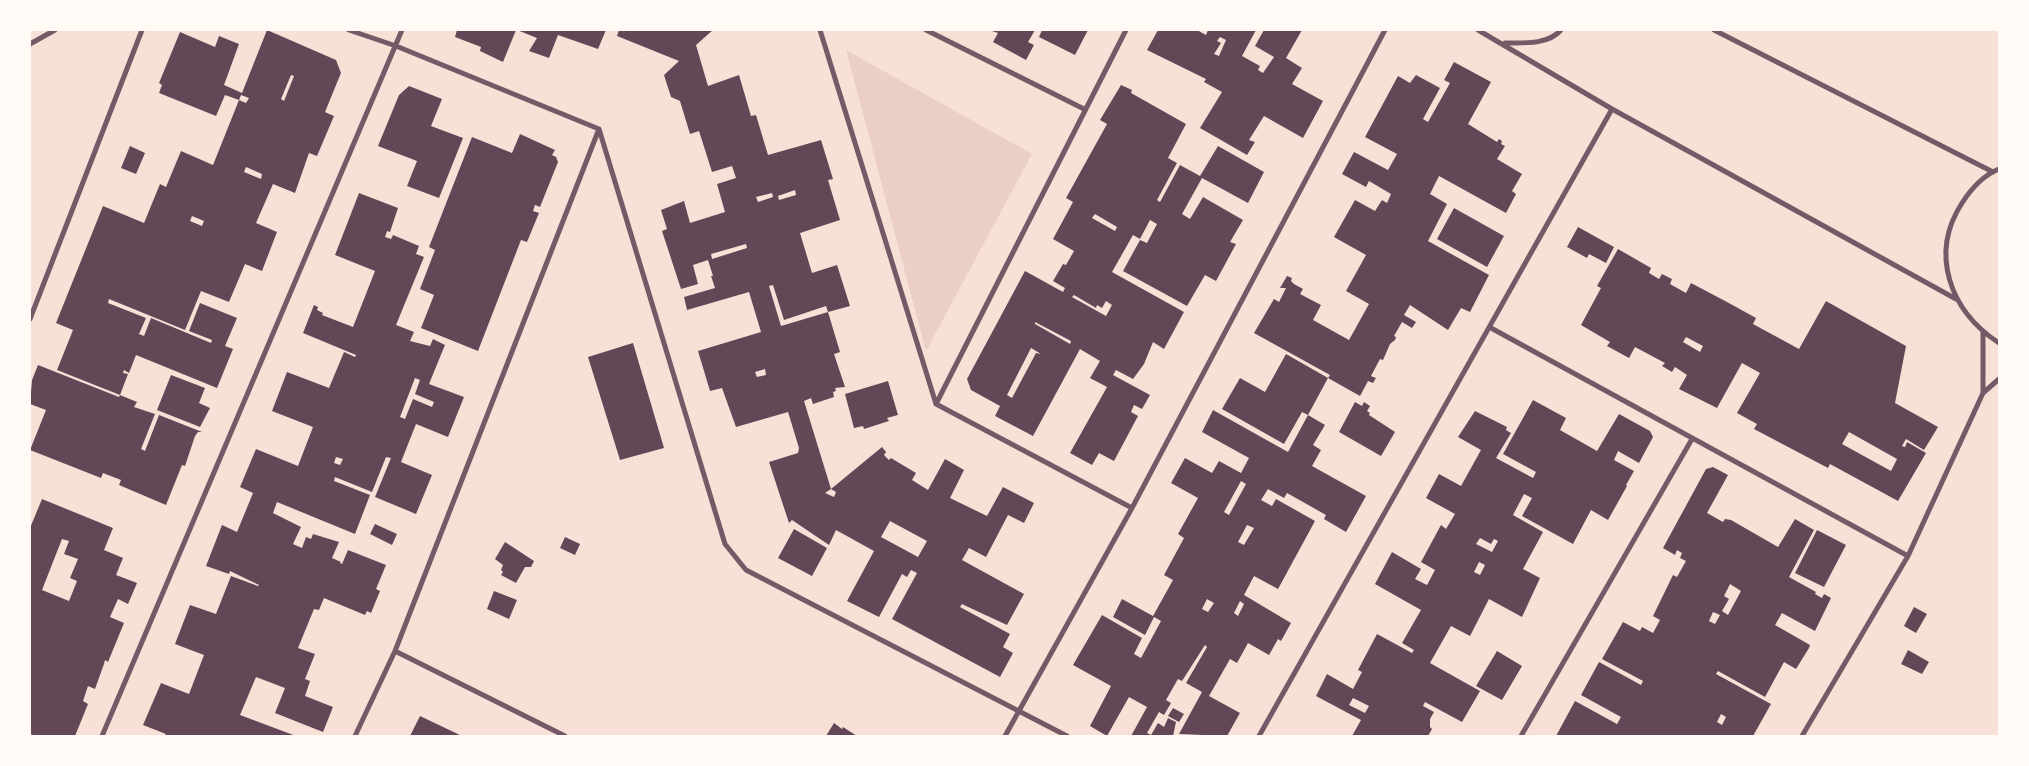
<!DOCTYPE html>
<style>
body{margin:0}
#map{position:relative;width:2029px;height:766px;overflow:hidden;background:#f7e1d7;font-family:Karla,sans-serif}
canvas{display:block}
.frame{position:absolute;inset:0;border:31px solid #fffaf5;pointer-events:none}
</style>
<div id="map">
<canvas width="2029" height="766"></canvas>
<div class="frame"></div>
</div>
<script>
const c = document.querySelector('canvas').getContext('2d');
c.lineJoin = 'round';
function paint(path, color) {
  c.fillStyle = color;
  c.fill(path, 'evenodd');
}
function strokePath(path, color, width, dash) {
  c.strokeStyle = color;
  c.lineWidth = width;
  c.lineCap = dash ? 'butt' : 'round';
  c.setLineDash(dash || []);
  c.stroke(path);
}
paint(new Path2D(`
 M846 50 1032 154 926 351Z`), '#ebcfc5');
paint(new Path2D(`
 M267 30 336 60 341 73 325 112 334 116 317 156 309 153 295 193 273 184 256 223 277 232 262 271 245 264 229 302 201 291 185 330 109 299 108 303 146 318 139 334 144 336 151 318 211 343 212 340 189 331 200 303 237 318 225 346 233 349 217 388 136 355 129 373 124 370 123 373 128 374 120 395 57 370 73 330 56 323 103 206 144 223 160 184 166 187 181 151 213 165 239 100 225 95 216 116 159 93 162 85 159 83 180 32 215 47 219 36 239 44 224 85 242 93ZM291 75 294 76 284 101 281 99ZM241 95 249 98 246 103 239 100ZM246 167 262 174 261 179 244 172ZM192 216 204 221 202 226 190 221Z
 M457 30H516L503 62 480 51 481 47 455 37Z
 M517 30H606L598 49 558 35 549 58 529 51 537 38Z
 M619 30H713L696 45 708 86 739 75 751 116 756 115 768 155 821 140 833 179 828 180 840 220 800 233 812 273 837 265 850 306 828 312 826 306 784 320 773 285 769 286 781 326 828 312 840 352 834 354 845 387 835 388 836 391 833 392 834 397 813 404 811 398 804 401 831 489 825 493 834 497 836 492 831 489 882 447 886 452 884 455 889 460 891 458 916 473 912 480 928 490 945 459 964 470 950 498 987 516 1003 487 1034 503 1024 523 1008 515 986 557 969 548 962 560 1024 594 1007 625 966 606 962 604 960 607 1010 634 1003 647 1013 653 1000 677 892 619 917 573 911 570 907 577 902 574 879 617 847 601 874 551 836 530 829 545 792 520 789 523 769 462 798 453 799 448 788 412 736 427 722 388 710 391 698 351 761 332 749 292 687 310 684 297 715 288 711 276H713L708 260 693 265 698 284 681 289 662 231 667 229 661 210 684 201 690 223 725 212 717 184 736 178 732 166 712 172 699 131 690 134 680 101 671 97 664 75 679 61 617 36ZM795 190 796 195 779 200 778 196ZM772 193 773 197 758 202 756 197ZM746 244 747 248 712 259 711 254ZM765 369 766 375 757 377 755 372ZM890 521 927 541 918 557 881 537Z
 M989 30H1035L1028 42 1034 45 1026 60 993 42 998 33Z
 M1042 30H1088L1075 55 1039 37Z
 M1158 30H1197L1206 35 1208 30H1256L1242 56 1260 66 1258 70 1263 73 1274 57 1255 46 1264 30H1302L1286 58 1302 68 1292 84 1323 101 1303 138 1264 116 1249 140 1255 142 1247 155 1200 128 1222 92 1204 82 1206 79 1147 50ZM1220 37 1226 40 1219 56 1214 54 1221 43 1217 41Z
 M1454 62 1491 82 1468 124 1497 142 1499 139 1502 141 1501 144 1505 146 1497 159 1522 174 1512 191 1516 194 1506 213 1439 176 1430 194 1447 204 1428 241 1489 275 1470 312 1461 308 1448 330 1410 305 1404 315 1416 322 1412 328 1402 322 1394 336 1396 337 1395 340 1390 344 1383 360 1380 359 1371 376 1376 378 1373 383 1368 381 1360 396 1328 378 1330 375 1254 333 1274 299 1279 302 1286 288H1280L1287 276 1292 278 1291 281 1294 284 1303 289 1300 294 1321 305 1313 320 1349 340 1369 304 1346 291 1366 255 1334 237 1355 200 1375 211 1382 200 1387 203 1391 194 1369 181 1366 187 1342 174 1354 152 1388 170 1397 154 1365 137 1398 76 1410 83 1416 75 1440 88 1423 119 1428 122 1450 83 1444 80Z
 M1121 85 1132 90 1131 93 1186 124 1168 158 1177 163 1157 200 1160 202 1180 165 1200 176 1218 146 1264 172 1248 203 1202 178 1182 214 1190 219 1203 197 1243 220 1230 242 1236 244 1216 281 1205 275 1187 306 1123 271 1140 240 1147 243 1157 224 1150 220 1140 239 1133 235 1112 272 1184 312 1164 349 1153 342 1144 364 1133 379 1116 370 1113 375 1150 395 1142 409 1134 405 1131 412 1138 416 1114 461 1099 453 1092 465 1070 453 1107 387 1090 378 1100 361 1080 349 1033 436 995 416 1000 406 971 390 967 379 1025 271 1063 292 1065 288 1053 281 1063 264 1066 265 1074 251 1053 239 1073 202 1066 198 1107 124 1100 120ZM1095 214 1117 227 1115 231 1092 218ZM1074 295 1096 308 1097 305 1102 308 1106 301 1112 305 1106 316 1072 297ZM1035 322 1071 341 1070 344 1035 324ZM1031 348 1041 354 1036 353 1012 398 1007 395Z
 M409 86 442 99 431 126 463 138 439 198 407 186 417 161 378 146 399 95Z
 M520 134 555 150 552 155 556 157 558 162 540 207 535 205 533 211 539 213 527 242 521 240 478 351 421 328 434 295 420 289 435 250 429 247 472 137 512 153Z
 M130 146 145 153 136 174 121 168Z
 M359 193 398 208 390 232 387 231 385 237 391 239 393 235 419 246 416 254 424 257 396 325 414 332 410 341 430 346 433 339 445 345 429 384 464 397 448 437 416 424 401 462 432 475 416 514 375 497 391 458 386 457 372 492 335 477 334 481 370 495 355 534 277 502 273 513 301 527 293 544 302 548 306 537 311 539 313 534 339 542 332 558 341 562 340 563 342 564 348 550 386 565 376 589 380 591 371 613 367 611 365 615 324 598 319 610 314 609 298 648 315 654 305 679 310 681 305 696 333 707 323 732 275 713 285 688 256 677 240 715 296 736H163L166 734 143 725 161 683 189 694 204 655 175 644 190 605 216 614 231 576 258 586 259 585 230 571 229 574 206 566 222 525 237 532 253 493 240 487 256 449 298 466 313 427 272 411 287 372 329 388 344 352 355 357 356 355 303 333 314 305 318 307 317 310 323 313 322 315 353 327 375 271 335 255ZM415 378 420 380 415 394 434 402 432 407 413 399 405 419 400 417ZM336 457 343 459 340 465 334 463Z
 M1454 208 1504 236 1487 267 1437 239Z
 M1578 227 1614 247 1606 263 1589 254 1587 258 1567 247Z
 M1618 249 1651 268 1649 273 1659 279 1662 274 1672 279 1670 284 1686 293 1691 283 1727 302 1756 318 1753 324 1799 349 1826 301 1906 346 1895 403 1938 427 1924 450 1906 439 1902 446 1905 447 1907 442 1926 453 1898 501 1830 464 1828 468 1754 429 1757 424 1737 413 1760 373 1742 363 1717 408 1679 389 1687 375 1675 367 1672 372 1662 366 1665 363 1635 347 1629 358 1607 346 1610 342 1581 325 1601 288 1597 286ZM1686 337 1703 346 1700 352 1683 342ZM1849 432 1897 459 1891 471 1842 444Z
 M633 343 664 448 620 460 588 357Z
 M1286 354 1328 378 1308 415 1302 412 1284 444 1222 409 1240 378 1265 392Z
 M38 365 119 397 120 395 137 402 134 407 155 414 141 449 145 451 159 415 202 432H198L195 436 185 466 182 465 166 505 119 485 121 480 103 473 101 478 30 450 46 410 30 404 32 380Z
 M171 375 205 388 199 403 210 408 200 427 157 410Z
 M888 381 898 415 887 418 889 421 864 429 863 426 854 428 845 394Z
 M1533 400 1566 418 1560 430 1597 451 1619 414 1650 431 1653 437 1639 463 1618 451 1614 460 1634 471 1626 485 1627 486 1608 520 1591 510 1573 544 1522 516 1532 498 1524 494 1513 515 1543 532 1523 569 1540 578 1522 617 1489 599 1470 636 1451 626 1430 663 1480 691 1462 722 1425 702 1423 706 1434 712 1430 719V727L1432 729 1428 736H1352L1361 720 1316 696 1327 674 1353 689 1362 672 1358 670 1377 634 1412 653 1414 650 1402 643 1421 610 1375 584 1392 552 1421 569 1415 579 1427 585 1435 570 1421 562 1441 525 1446 529 1455 514 1426 498 1439 474 1461 486 1481 450 1458 437 1475 411 1507 427 1506 430 1511 433 1496 458 1533 478 1536 472 1503 454ZM1480 538 1491 544 1494 539 1498 541 1492 552 1476 544ZM1479 562 1485 565 1480 575 1474 572ZM1353 698 1369 706 1365 713 1349 705Z
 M1355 402 1362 406 1364 402 1370 406 1367 411 1370 413 1369 415 1395 432 1381 456 1339 432Z
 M1213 410 1288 452 1308 415 1325 425 1313 445 1321 450 1312 466 1366 496 1346 532 1324 519 1326 515 1287 493 1284 498 1268 489 1261 500 1272 506 1276 499 1315 521 1278 589 1254 576 1244 595 1291 623 1281 641 1278 639 1269 655 1248 643 1237 663 1230 659 1209 696 1240 713 1227 736 1179 734 1202 692 1186 683 1207 647 1205 645 1182 681 1178 679 1166 700 1171 703 1164 715 1159 712 1147 733 1151 735 1158 723 1164 727 1168 718 1176 722 1173 736H1131L1147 707 1129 697 1107 736 1090 726 1111 686 1073 665 1102 615 1142 638 1134 654 1141 658 1161 621 1154 617 1145 635 1113 617 1122 599 1153 616 1173 580 1164 575 1184 538 1178 534 1198 498 1171 483 1185 458 1212 473 1219 461 1241 473 1249 458 1202 432ZM1241 481 1246 484 1229 515 1224 512ZM1247 525 1254 528 1244 545 1238 542ZM1207 599 1214 603 1208 612 1202 609ZM1240 601 1244 604 1238 616 1234 613Z
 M1713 467 1728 475 1707 513 1723 522 1725 519 1731 520 1778 547 1795 519 1814 530 1789 577 1816 592 1815 594 1822 598 1824 594 1831 598 1815 631 1782 613 1775 625 1810 645 1809 648 1796 669 1784 662 1765 697 1718 671 1716 674 1771 704 1753 736H1556L1575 701 1617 724 1621 717 1581 695 1599 662 1641 685 1643 681 1602 659 1623 622 1640 631 1642 627 1653 633 1660 620 1653 616 1673 575 1677 577 1686 561 1680 558 1682 553 1677 550 1675 555 1663 548 1706 469ZM1730 584 1741 591 1728 615 1722 611 1729 599 1724 596ZM1713 612 1720 615 1715 624 1709 621ZM1721 714 1726 717 1722 725 1717 722Z
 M42 499 113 528 104 550 123 558 116 575 137 583 128 604 118 599 110 617 124 623 108 662 105 660 104 664 95 689 88 686 83 701 88 704 75 736H36L30 734V528ZM62 539 69 541 64 554 78 559 70 578 77 581 69 601 42 590Z
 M375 524 397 534 392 545 370 534Z
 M794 529 827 548 812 576 778 558Z
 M1817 530 1846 545 1824 587 1795 573Z
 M565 537 580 544 575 555 560 548Z
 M505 542 534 561 531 567H525L516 583 501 575 503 572 501 570 503 565 495 559Z
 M494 591 517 600 509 619 487 609Z
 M1914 607 1927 614 1916 633 1904 626Z
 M1908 650 1929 662 1922 674 1901 664Z
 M1497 651 1522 666 1502 700 1476 686Z
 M1173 708 1184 714 1179 722 1168 716Z
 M420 716 462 736H410Z
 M834 723 842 729 843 727 857 736H826Z`), '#644757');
strokePath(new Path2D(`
 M349 30 396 46 599 129 725 544 746 570 1067 736
 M820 30 936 404 1132 508
 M926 30 1084 109
 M1478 30 1612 109 1956 299
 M1714 30 1993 172
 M1505 43C1523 43 1548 45 1561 30
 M30 44 55 30
 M1999 169C1984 175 1971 189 1962 203 1929 254 1950 311 1999 343
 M30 319 142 30
 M1491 328 1908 556
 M1983 332V393
 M936 404 1126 30
 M395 651 565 736
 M102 736 402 30
 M355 736 395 651 599 129
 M1005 736 1132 508 1385 30
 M1259 736 1612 109
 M1521 736 1692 439
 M1802 736 1908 556 1983 393 1999 379`), '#755966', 5);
</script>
